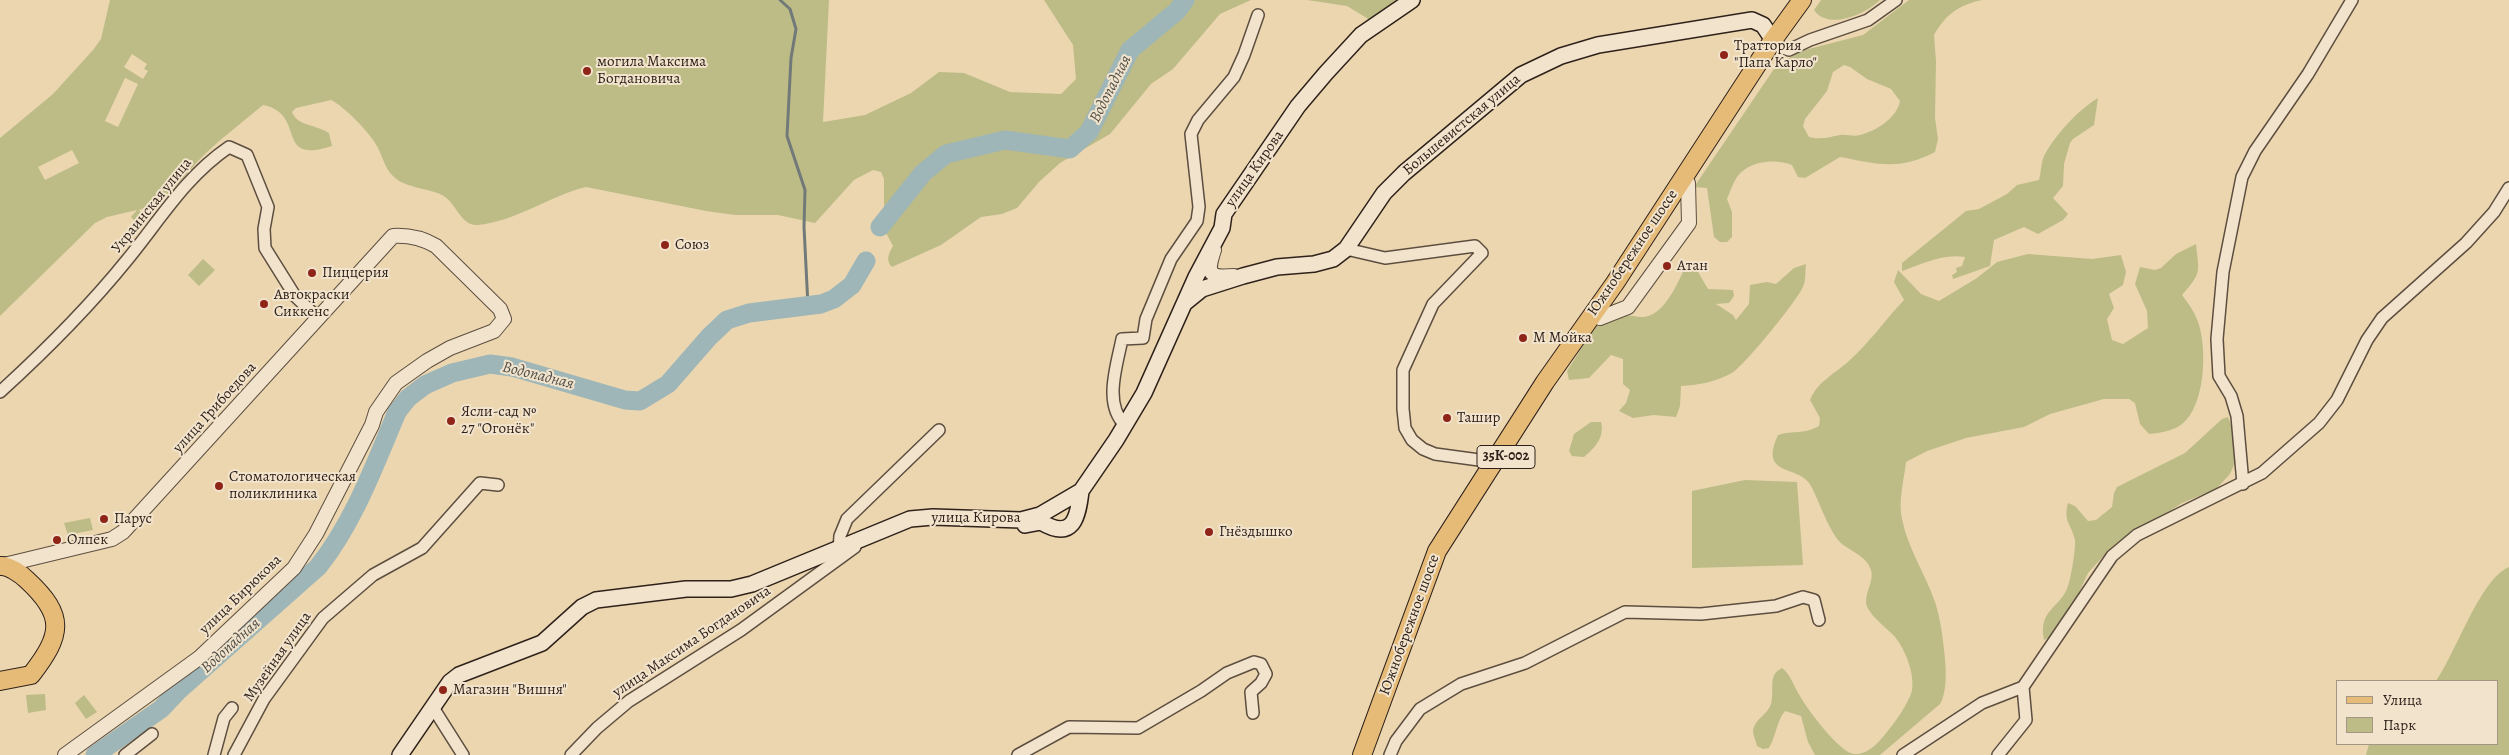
<!DOCTYPE html>
<meta charset="utf-8">
<style>
body{margin:0}
#map{position:relative;width:2509px;height:755px;overflow:hidden;background:#ebd6b0;font-family:Alegreya,serif}
canvas{display:block}
.legend{position:absolute;left:2336px;top:680px;width:162px;height:65px;box-sizing:border-box;background:#f2e4cc;border:1px solid #a49685;margin:0;padding:6px 9px;list-style:none;font-size:15px;color:#2e211a}
.legend li{display:flex;align-items:center;gap:10px;height:25px}
.legend b{width:25px;border:1px solid #a49685}
</style>
<div id="map">
<canvas width="2509" height="755"></canvas>
<ul class="legend">
<li><b style="height:6px;background:#e6bb78"></b>Улица</li>
<li><b style="height:14px;background:#bdbc87"></b>Парк</li>
</ul>
</div>
<script>
const c = document.querySelector('canvas').getContext('2d');
c.lineJoin = 'round';
function paint(path, color) {
  c.fillStyle = color;
  c.fill(path, 'evenodd');
}
function strokePath(path, color, width, dash) {
  c.strokeStyle = color;
  c.lineWidth = width;
  c.lineCap = dash ? 'butt' : 'round';
  c.setLineDash(dash || []);
  c.stroke(path);
}
function label(font, color, halo, rows, align = 'center') {
  c.font = font + ' Alegreya,serif';
  c.lineWidth = 4;
  c.setLineDash([]);
  c.textBaseline = 'middle';
  c.strokeStyle = halo;
  c.fillStyle = color;
  for (const [text, x, y, turn = 0] of rows) {
    c.save();
    c.translate(x, y);
    c.rotate((+turn || 0) * Math.PI / 180);
    c.textAlign = isNaN(turn) ? turn : align;
    if (halo) c.strokeText(text, 0, 0);
    c.fillText(text, 0, 0);
    c.restore();
  }
}
paint(new Path2D(`
 M110 0H829L823 122 865 115 911 93 939 72 964 73 1010 92 1061 94 1076 79 1073 45 1044 0H1251L1220 14 1173 69 1151 84 1110 134 1060 163 1039 182 1017 208 1002 214 981 217 941 245 892 267C885 260 889 253 893 246L884 229V179L881 172 873 170 854 180 815 223 778 215H735L706 211 586 187C549 196 517 221 478 225 461 227 456 202 442 195 426 187 406 189 393 176 385 169 382 155 377 146 370 133 344 106 331 100L296 108 292 112C297 126 315 124 329 133L332 146C273 165 308 114 263 105 244 121 224 136 206 153 184 174 170 201 139 210L148 220 141 227 131 217 137 210 107 217 95 223 0 316V138L53 94 93 50 101 39ZM132 54 147 64 144 69 148 71 143 79 124 67ZM125 78 138 84 118 127 105 121ZM72 150 79 163 45 180 38 167Z
 M1307 0H1396L1370 20 1347 6Z
 M1821 0H1880C1866 14 1828 31 1814 10Z
 M1909 0H1982C1959 5 1946 14 1934 35L1936 61 1935 118 1938 139 1935 152C1898 171 1879 164 1840 157L1805 178 1798 177 1792 165C1775 158 1748 161 1737 177 1733 183 1730 192 1727 199L1732 212V237L1727 242H1720L1714 237 1707 188 1694 187 1776 66 1801 51 1863 35ZM1844 65 1850 67 1867 79 1891 89 1900 101C1897 118 1876 131 1860 135 1854 137 1847 134 1840 135 1830 137 1820 140 1809 137L1803 126 1805 119 1827 91 1833 72Z
 M2098 98 2094 125 2073 139 2070 143 2064 164 2063 186 2053 198 2068 214 2063 220 2038 234 2024 227 1994 240 1990 266 1953 279 1952 275 1957 272 1956 268 1962 266 1965 257C1943 253 1922 264 1902 271V263L1966 211 1979 209 2007 194 2017 185 2039 180C2041 173 2041 163 2044 156 2056 134 2077 111 2098 98Z
 M2196 244C2199 273 2202 272 2182 295 2189 304 2196 314 2199 325 2207 351 2205 406 2182 424 2173 431 2160 433 2149 434L2140 424 2135 403 2129 399H2104L2050 414 2024 427 1966 438 1927 451 1906 462C1904 480 1898 501 1902 519 1908 549 1925 573 1935 602 1941 620 1943 639 1945 659 1946 672 1947 692 1940 704L1880 755H1815L1808 742 1801 716 1785 711C1777 720 1776 736 1769 748L1763 749 1757 746C1756 741 1753 735 1753 730 1755 719 1768 714 1771 704 1775 690 1767 675 1782 668 1791 675 1794 687 1800 696 1807 709 1840 753 1854 754 1868 755 1879 742 1887 732 1894 724 1910 701 1912 690 1915 674 1905 649 1895 637 1887 628 1875 620 1869 610 1860 598 1875 583 1871 570 1866 554 1847 551 1838 540 1827 526 1819 501 1811 486 1800 464 1758 478 1778 435 1793 430 1803 435 1819 426L1820 418 1810 400C1817 382 1836 373 1850 360 1870 342 1886 319 1904 300L1894 282 1898 270 1921 294 1939 301 1977 278 1997 262 2028 254 2092 259 2121 255 2126 272 2123 285 2109 294 2114 308 2107 319 2112 340 2123 344 2148 328 2147 311 2135 284 2140 267 2155 270 2161 268 2176 254Z
 M203 259 215 270 199 286 188 275Z
 M1806 264C1805 272 1806 281 1803 287 1796 302 1745 365 1732 373 1715 382 1700 385 1681 386L1680 406 1676 417 1654 415 1633 418 1619 411 1626 403 1630 390 1623 384V359L1611 355 1589 378 1569 380 1567 371C1575 360 1593 327 1602 321 1613 313 1629 315 1640 317 1663 319 1678 283 1686 265H1694L1708 289 1733 290 1734 296 1729 303 1716 304 1733 315 1736 320 1749 304 1750 285 1767 282 1776 284 1794 268Z
 M2228 417 2239 445V453L2230 474 2216 489 2182 503 2108 551 2088 573 2076 599 2054 632 2050 637 2044 640C2038 609 2060 609 2068 586 2071 578 2076 547 2075 540 2071 523 2063 522 2068 503L2075 506 2088 521 2096 520 2112 507 2114 493 2117 487 2185 453 2222 419Z
 M1591 422H1601C1605 437 1595 448 1584 457L1572 456 1569 451 1574 434Z
 M1745 480 1797 482 1803 565 1692 568V491Z
 M90 518 93 530 68 535 64 523Z
 M2509 567V755H2366L2369 744H2498V681H2436C2456 653 2480 579 2509 567Z
 M45 694 46 710 28 713 26 695Z
 M84 695 97 712 86 719 75 703Z`), '#bdbc87');
strokePath(new Path2D(`
 M780 0 790 9 796 29 791 58 787 136 805 190 804 227 808 306`), '#717a78', 3);
strokePath(new Path2D(`
 M880 227 923 173 946 154 1005 140 1070 149 1089 132 1130 50 1177 11 1185 0
 M95 755 161 709 178 691 318 567C354 522 375 464 397 412L408 398 425 385 452 373 490 364 512 367 625 400 640 401 668 384 709 337 727 320 749 313 821 304 834 299 852 285 866 261`), '#9eb6b7', 19);
const minor = new Path2D(`
 M1778 46 1789 50 1810 40 1868 20 1896 0
 M1346 249 1385 258 1475 246 1482 253 1433 304 1403 370V409L1405 428 1412 440 1423 449 1435 454 1494 462
 M0 392C45 351 89 307 127 260 160 220 185 177 229 147L247 155 268 207 264 229 265 248 295 296 317 317
 M1125 425C1103 404 1117 365 1122 339L1143 338 1146 319 1171 259 1197 221 1199 207 1191 134 1198 120 1234 77 1244 55 1258 15
 M2243 484 2237 416 2231 396 2219 376 2217 339 2223 272 2242 177 2255 151 2308 74 2352 0
 M839 549 840 536 847 519 939 430
 M432 706 463 755
 M125 755 152 734
 M214 755 224 718 232 708
 M234 755 264 699 323 618 373 575 422 548 480 483 498 485
 M571 755 597 728 629 701 741 630 855 547
 M1018 755 1069 727 1138 728 1201 691 1227 673 1254 662 1261 664 1266 674 1261 683 1251 692 1253 713
 M1390 755 1396 741 1420 709 1461 684 1525 663 1625 612 1701 614 1776 606 1803 597 1814 600 1819 620
 M1903 755 1982 703 2023 687 2112 556 2137 535 2262 473 2319 423 2337 400 2367 340 2382 318 2466 243 2494 212 2509 188
 M1998 755 2026 720 2023 687`);
const tertiary = new Path2D(`
 M1214 250C1206 274 1209 278 1234 276
 M1600 318 1628 307 1689 223 1688 183
 M4 565 112 539 123 532 393 236C409 235 422 238 436 246L500 309 504 319 494 331 450 348 427 361 396 383 376 412 372 425 316 534 294 568 199 658 65 755`);
const secondary = new Path2D(`
 M1186 302 1202 289 1243 276 1277 267 1314 264 1333 259 1346 249 1384 193 1404 173 1521 75 1561 56 1598 45 1752 20 1763 25 1773 40
 M1025 525 1041 522C1073 541 1078 518 1081 491
 M400 755 450 682 459 675 542 643 582 607 596 600 686 589H731L752 584 910 519 933 517 1021 520 1040 515 1081 491 1116 440 1144 393 1196 277 1222 228 1224 214 1298 106 1326 73 1361 35 1412 0`);
const primary = new Path2D(`
 M0 566C8 565 21 574 27 580 66 616 62 635 31 675L0 681`);
const trunk = new Path2D(`
 M1362 755 1437 551 1545 382 1615 283 1773 40 1802 0`);
strokePath(minor, '#5d4e40', 14);
strokePath(tertiary, '#5d4e40', 16);
strokePath(secondary, '#2e211a', 18);
strokePath(primary, '#2e211a', 20);
strokePath(trunk, '#2e211a', 20);
strokePath(minor, '#f2e4cc', 11);
strokePath(tertiary, '#f2e4cc', 14);
strokePath(secondary, '#f2e4cc', 15);
strokePath(primary, '#e6bb78', 18);
strokePath(trunk, '#e6bb78', 18);
for (const [x, y, r, color] of [
 [1724,55,5,"#8f2418"],
 [587,71,5,"#8f2418"],
 [665,245,5,"#8f2418"],
 [1667,266,5,"#8f2418"],
 [312,273,5,"#8f2418"],
 [264,304,5,"#8f2418"],
 [1523,338,5,"#8f2418"],
 [1447,418,5,"#8f2418"],
 [451,421,5,"#8f2418"],
 [219,486,5,"#8f2418"],
 [104,519,5,"#8f2418"],
 [1209,532,5,"#8f2418"],
 [57,540,5,"#8f2418"],
 [443,690,5,"#8f2418"]
]) {
  const dot = new Path2D();
  dot.arc(x, y, r, 0, 2 * Math.PI);
  c.fillStyle = color;
  c.fill(dot);
  strokePath(dot, '#f2e4cc', 2);
}
for (const [x, y, w] of [
 [1506,457,58]
]) {
  const box = new Path2D();
  box.roundRect(x - w / 2, y - 11.5, w, 23, 4);
  c.fillStyle = '#f2e4cc';
  c.fill(box);
  strokePath(box, '#2e211a', 1);
}
label('bold 14px', '#2e211a', null, [
 ["35К-002",1506,457]
]);
label('15px', '#2e211a', '#f2e4cc', [
 ["Траттория",1734,46],
 ["\"Папа Карло\"",1734,63],
 ["могила Максима",597,62],
 ["Богдановича",597,79],
 ["Союз",675,245],
 ["Атан",1677,266],
 ["Пиццерия",322,273],
 ["Автокраски",274,295],
 ["Сиккенс",274,312],
 ["М Мойка",1533,338],
 ["Ясли-сад №",461,412],
 ["27 \"Огонёк\"",461,429],
 ["Ташир",1457,418],
 ["Стоматологическая",229,477],
 ["поликлиника",229,494],
 ["Парус",114,519],
 ["Гнёздышко",1219,532],
 ["Олпек",67,540],
 ["Магазин \"Вишня\"",453,690]
], 'left');
label('15px', '#2e211a', '#f2e4cc', [
 ["Большевистская улица",1462,125,-40],
 ["улица Кирова",1255,169,-55],
 ["Украинская улица",152,206,-51],
 ["Южнобережное шоссе",1633,253,-56],
 ["улица Грибоедова",215,408,-48],
 ["улица Кирова",976,518],
 ["улица Бирюкова",241,595,-44],
 ["Южнобережное шоссе",1410,625,-70],
 ["улица Максима Богдановича",692,642,-34],
 ["Музейная улица",278,657,-55]
]);
label('italic 16px', '#504e49', '#f2e4cc', [
 ["Водопадная",1111,89,-63],
 ["Водопадная",538,376,14],
 ["Водопадная",231,646,-42]
]);
</script>
